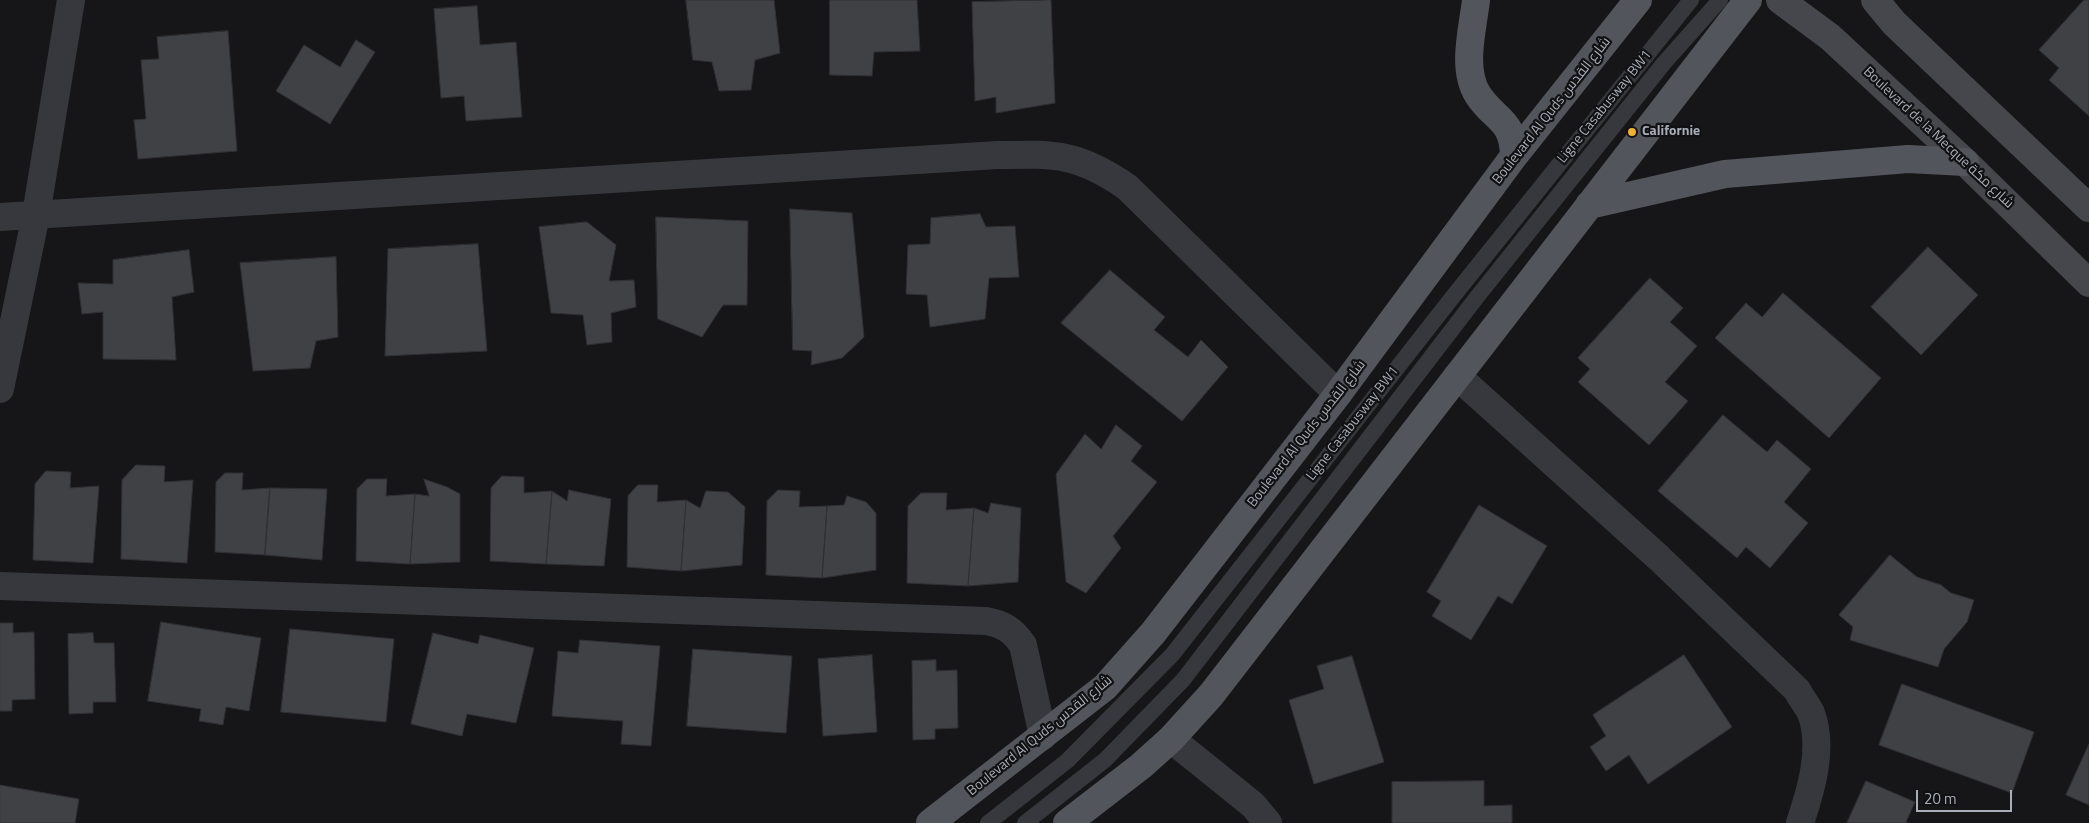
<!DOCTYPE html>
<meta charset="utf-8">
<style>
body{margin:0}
#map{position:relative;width:2089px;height:823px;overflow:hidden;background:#161618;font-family:"Titillium Web",sans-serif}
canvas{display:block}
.scale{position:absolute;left:1916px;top:790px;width:96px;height:22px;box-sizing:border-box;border:2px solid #a8adb8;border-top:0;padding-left:6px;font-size:15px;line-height:18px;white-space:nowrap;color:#a8adb8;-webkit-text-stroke:4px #111113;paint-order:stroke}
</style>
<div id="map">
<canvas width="2089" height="823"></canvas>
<div class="scale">20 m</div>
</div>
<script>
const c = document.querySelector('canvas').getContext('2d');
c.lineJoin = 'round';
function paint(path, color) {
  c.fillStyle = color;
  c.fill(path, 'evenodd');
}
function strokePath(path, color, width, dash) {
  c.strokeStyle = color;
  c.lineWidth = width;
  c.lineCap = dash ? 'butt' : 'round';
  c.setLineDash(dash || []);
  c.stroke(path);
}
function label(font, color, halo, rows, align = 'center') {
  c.font = font + ' "Titillium Web",Cairo,sans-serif';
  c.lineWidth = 4.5;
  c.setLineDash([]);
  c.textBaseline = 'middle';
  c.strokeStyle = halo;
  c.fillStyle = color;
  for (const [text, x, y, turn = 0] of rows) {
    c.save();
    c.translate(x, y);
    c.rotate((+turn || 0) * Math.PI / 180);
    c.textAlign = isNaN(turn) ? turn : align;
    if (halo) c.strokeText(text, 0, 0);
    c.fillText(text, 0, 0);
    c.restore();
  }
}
const building = new Path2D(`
 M686 0H774L780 53 755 60 751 90 719 91 712 62 693 60Z
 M830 0H917L920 51 874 52 872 76 830 75Z
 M1051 0 1055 103 996 113V97L975 101 972 2Z
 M2084 0H2089V116L2049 80 2059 68 2039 50Z
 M477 6 480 45 516 42 522 117 466 121 464 96 441 98 434 9Z
 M228 31 237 151 138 159 134 120 146 119 141 60 159 59 157 37Z
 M356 40 375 52 330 124 276 91 304 45 340 67Z
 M790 209 852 213 864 337 842 358 811 365 812 351 793 350Z
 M980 214 986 227 1015 226 1019 277 989 278 985 319 930 327 927 295 906 294 908 245 930 244 931 218Z
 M656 217 748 221 747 305H723L702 337 658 319Z
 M587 222 616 245 609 281 634 280 636 307 611 313 612 342 587 345 583 315 551 313 539 227Z
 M478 244 487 351 385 356 388 249Z
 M1928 247 1978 295 1921 355 1871 307Z
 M189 250 194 292 172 297 176 360 103 359V312L82 314 78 283 113 284V260Z
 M336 257 338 337 316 341 310 368 253 371 240 263Z
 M1110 270 1165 317 1154 330 1188 357 1201 340 1228 367 1182 421 1061 323Z
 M1650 278 1683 308 1670 322 1697 346 1665 382 1688 401 1649 445 1578 382 1590 369 1578 358Z
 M1783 293 1881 378 1829 438 1715 338 1746 303 1762 317Z
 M1723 415 1767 452 1777 440 1811 469 1784 502 1808 523 1770 568 1746 547 1737 558 1658 491Z
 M1116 425 1142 446 1131 461 1157 482 1113 536 1121 548 1086 593 1066 582 1056 474 1085 434 1101 449Z
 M136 465 165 466 164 482 193 480 187 563 121 559 122 480Z
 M46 471 71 472 70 488 99 486 93 563 33 560 35 484Z
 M225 473H243L242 490 270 488 265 555 215 552 216 482Z
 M502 476 524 477V493L552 491 546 564 490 561 491 488Z
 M367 479H387L386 496 415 494 410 564 356 561 357 489Z
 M424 479 447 487 460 494V562L410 564 415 494 429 496Z
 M638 485H658L657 502 686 500 681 571 627 567 628 496Z
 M270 488 327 489 322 560 265 555Z
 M569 490 611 499 604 566 546 564 552 491 567 501Z
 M778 490 800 491 799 507 827 506 822 578 766 575 767 501Z
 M706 491 728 492 745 507 742 565 681 571 686 500 700 508Z
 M921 493H947L946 510 974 508 968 586 907 583 908 506Z
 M847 496 866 502 876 513V570L822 578 827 506 844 505Z
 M991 503 1021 508 1018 582 968 586 974 508 988 513Z
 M1479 505 1547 546 1512 604 1498 596 1471 640 1432 616 1441 601 1427 592Z
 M1890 555 1917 577 1941 585 1951 593 1974 600 1967 622 1944 649 1938 667 1850 640 1853 627 1839 615Z
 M161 622 261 638 249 711 226 707 223 725 199 721 201 709 148 701Z
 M0 623H13V633L34 632 35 699 12 700V711H0Z
 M290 629 394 639 386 722 281 712Z
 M93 633 94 643H114L116 702H93V713L69 714 68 634Z
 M433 633 478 644 480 635 534 648 516 723 467 714 462 736 411 724Z
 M580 640 660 646 651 746 621 744 623 721 552 716 558 651 578 653Z
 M693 649 792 656 786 733 687 726Z
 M872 655 877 732 823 736 818 659Z
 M1684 655 1732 727 1648 784 1629 755 1606 771 1590 747 1606 736 1593 715Z
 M1352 656 1384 762 1314 784 1289 700 1324 689 1317 666Z
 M936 660V671L957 670 958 728 935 729V739L913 740 912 661Z
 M1902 684 2034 732 2012 793 1879 745Z
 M2089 744V805L2066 795Z
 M1484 781V806L1512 805V823H1392V782Z
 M1866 781 1915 802 1906 822 1908 823H1847Z
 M0 785 79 799 75 823H0Z`);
paint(building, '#404145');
strokePath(building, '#303034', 1);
strokePath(new Path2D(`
 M988 823 1067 761 1172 655 1455 294 1691 0
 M1025 823 1105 760 1183 680 1477 297 1664 63 1720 0`), '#37383d', 16);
strokePath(new Path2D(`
 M0 217 998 155C1056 154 1078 153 1127 187L1338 394
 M1457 376 1659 558 1797 690C1801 698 1807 705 1811 713 1824 748 1811 790 1800 823
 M0 389 36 215 71 0
 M0 586 986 621C1003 624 1013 630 1023 645L1043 736
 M1171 739 1253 805 1268 823`), '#37383d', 28);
strokePath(new Path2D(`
 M1780 0 1830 37 1965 162 2089 283
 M1875 0 1894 23 2089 208`), '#45474d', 28);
strokePath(new Path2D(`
 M1476 0C1473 28 1461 69 1478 95 1495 121 1513 118 1514 156
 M1589 205 1725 174 1908 159 1965 162
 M930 823 1105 687 1153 633 1338 394 1514 156 1638 0
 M1067 823 1141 766 1171 739 1211 695 1748 0`), '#53555c', 28);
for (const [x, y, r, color] of [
 [1632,132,5,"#f2b134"]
]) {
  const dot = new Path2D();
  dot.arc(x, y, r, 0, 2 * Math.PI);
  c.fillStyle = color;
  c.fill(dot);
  strokePath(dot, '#111113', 2);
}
label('14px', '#a8adb8', '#111113', [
 ["Ligne Casabusway BW1",1605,107,-51],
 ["Boulevard Al Quds شارع القدس",1552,111,-52],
 ["Boulevard de la Mecque شارع مكة",1938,138,43],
 ["Ligne Casabusway BW1",1353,424,-52],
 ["Boulevard Al Quds شارع القدس",1307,434,-52],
 ["Boulevard Al Quds شارع القدس",1040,736,-39]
]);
label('bold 14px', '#a8adb8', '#111113', [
 ["Californie",1642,132]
], 'left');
</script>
